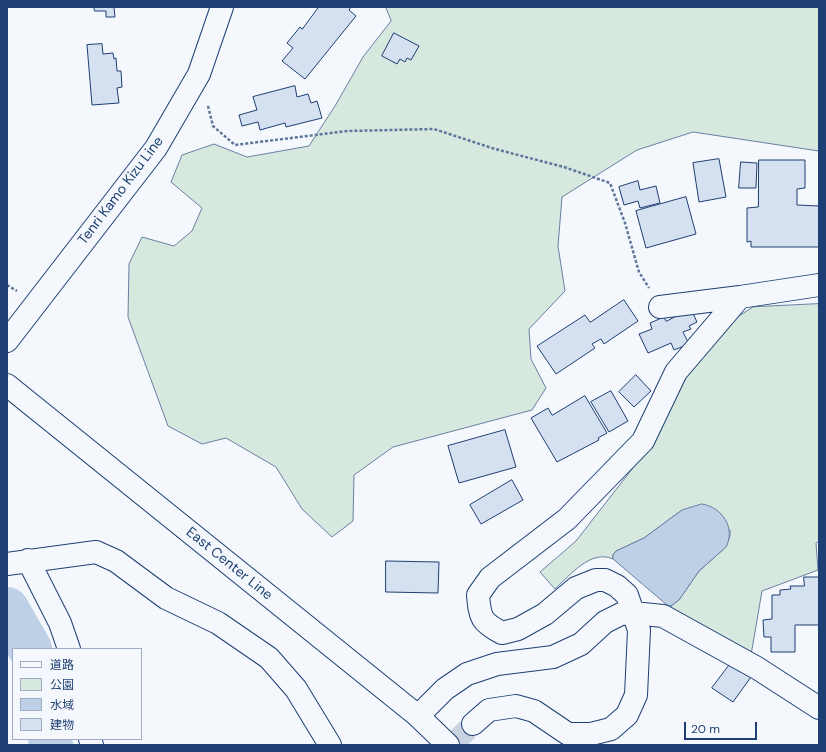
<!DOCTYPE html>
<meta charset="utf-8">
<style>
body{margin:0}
#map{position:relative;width:826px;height:752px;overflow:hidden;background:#f4f7fb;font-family:"DM Sans","Noto Sans JP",sans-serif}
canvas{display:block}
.frame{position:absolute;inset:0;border:8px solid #1d3f73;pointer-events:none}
.legend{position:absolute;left:12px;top:648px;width:130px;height:92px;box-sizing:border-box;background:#f4f7fb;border:1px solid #9eadc5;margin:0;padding:5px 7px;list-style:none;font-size:12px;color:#1d3f73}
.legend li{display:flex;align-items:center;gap:8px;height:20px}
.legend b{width:20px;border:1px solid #9eadc5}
.scale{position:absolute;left:684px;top:722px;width:73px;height:18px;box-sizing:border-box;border:2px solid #1d3f73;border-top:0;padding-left:5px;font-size:12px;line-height:14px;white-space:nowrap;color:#1d3f73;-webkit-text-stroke:3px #f4f7fb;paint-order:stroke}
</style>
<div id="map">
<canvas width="826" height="752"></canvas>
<div class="frame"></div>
<ul class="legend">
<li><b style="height:5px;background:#f4f7fb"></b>道路</li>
<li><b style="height:11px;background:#d7e8df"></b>公園</li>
<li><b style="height:11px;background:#bed0e5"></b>水域</li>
<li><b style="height:11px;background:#d5e0f0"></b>建物</li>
</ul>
<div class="scale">20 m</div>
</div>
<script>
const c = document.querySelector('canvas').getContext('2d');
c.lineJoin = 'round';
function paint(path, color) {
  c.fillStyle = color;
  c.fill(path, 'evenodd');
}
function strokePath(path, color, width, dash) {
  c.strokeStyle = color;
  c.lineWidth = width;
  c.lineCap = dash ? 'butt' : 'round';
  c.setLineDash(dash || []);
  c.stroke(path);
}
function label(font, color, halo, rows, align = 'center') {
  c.font = font + ' "DM Sans",sans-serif';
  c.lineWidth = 3;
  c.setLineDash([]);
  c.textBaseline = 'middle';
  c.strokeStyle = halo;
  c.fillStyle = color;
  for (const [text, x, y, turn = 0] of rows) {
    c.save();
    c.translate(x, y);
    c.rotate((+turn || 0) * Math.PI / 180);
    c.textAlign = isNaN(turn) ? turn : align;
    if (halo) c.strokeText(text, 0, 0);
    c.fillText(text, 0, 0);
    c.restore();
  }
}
const green = new Path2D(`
 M386 7H819V151L693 132 637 150 562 197 558 246 565 291 529 329 531 359 546 388 532 410 393 447 354 475 353 521 332 537 302 509 276 467 226 438 202 444 168 426 128 317 129 264 142 237 174 246 192 231 202 208 171 182 182 155 214 144 247 157 309 146 335 106 363 57 391 21Z
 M819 304V541L816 543 818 570 762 591 751 655 676 614 671 606 679 600 699 571 726 547 730 536V530L682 510 644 538 616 551 613 555V559C591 549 570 575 555 589L540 572 576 541 657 437 682 379 731 321 753 307Z`);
paint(green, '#d7e8df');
strokePath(green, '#687fa3', 1);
const water = new Path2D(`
 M702 504C722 507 736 528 726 547L699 571 679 600 671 606 667 605 613 559V555L616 551 644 538 682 510Z`);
paint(water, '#bed0e5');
strokePath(water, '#687fa3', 1);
strokePath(new Path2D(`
 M7 609 30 649
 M50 739 51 745`), '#bed0e5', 44);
const building = new Path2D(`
 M94 7H129H114L115 17H106V11H95Z
 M319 7H351L349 10 356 16 305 79 282 61 293 48 287 43 300 27 302 29Z
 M394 33 419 46 411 60 407 58 405 62 400 59 397 64 382 56Z
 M102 44 103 54 113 53 114 59 116 58 117 71H121L122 87 117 88 119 103 92 105 87 45Z
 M295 86 297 97 308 94 311 103 317 101 322 118 286 127 285 123 260 130 258 122 242 126 239 115 257 110 253 97Z
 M719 159 726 197 699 202 693 163Z
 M759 160H805V188L797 189V205L819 206V247H751V241L747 242V208L758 207Z
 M741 162 757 163 756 188H739Z
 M638 181 640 190 656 186 660 203 640 208 638 201 624 205 619 187Z
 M686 197 696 234 646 248 636 211Z
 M624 300 638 321 604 344 601 339 592 344 595 348 556 374 537 346 585 315 590 322Z
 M691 309 697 322 689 326 691 329 683 332 689 344 674 350 671 343 648 353 639 334 652 329 650 323 664 317 666 321Z
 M636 375 651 391 634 407 619 392Z
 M611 391 628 421 609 432 591 402Z
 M585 396 607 433 598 438 599 440 557 462 531 418 548 408 552 415Z
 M505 430 516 467 459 483 448 446Z
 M512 480 523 500 481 524 470 505Z
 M386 561 439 562 438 593 386 592Z
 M804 577H819V625H795V652H771V637H764L763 620 772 619V595H780V590L791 589 790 586H804Z
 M731 663 751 677 733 702 712 688Z`);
paint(building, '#d5e0f0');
strokePath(building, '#1d3f73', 1);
strokePath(new Path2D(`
 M452 745 473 724`), '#c9d2e0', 22, [22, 11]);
const street = new Path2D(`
 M660 307 740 297 819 285
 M28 560 60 623 69 649
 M7 564 96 552 116 561 166 598 218 623 269 658 296 689 330 745
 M418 716 445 689 467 674 497 664 553 657 581 644 605 622 621 614 633 613 663 616 757 668 819 708
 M473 724 489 710 516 706 534 711 568 734H591L611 729 627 715 636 695 639 630 627 595 617 586 605 580H596L576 588 545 614 518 629 502 633C481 622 480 618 478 595L490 578 567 519 643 441 676 372 740 297
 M90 739 92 745`);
const primary = new Path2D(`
 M7 341 156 148 199 74 222 7`);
const highway = new Path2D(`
 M7 385 418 716 448 745`);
strokePath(street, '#1d3f73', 24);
strokePath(primary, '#1d3f73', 24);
strokePath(highway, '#1d3f73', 24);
strokePath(new Path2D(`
 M208 106 213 126 235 145 347 131 434 129 495 149 564 167 610 183 625 223 639 272 649 288
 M7 285 17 291`), '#5e769c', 2.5, [3, 2]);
strokePath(street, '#f4f7fb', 22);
strokePath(primary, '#f4f7fb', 22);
strokePath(highway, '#f4f7fb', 22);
label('14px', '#1d3f73', '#f4f7fb', [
 ["Tenri Kamo Kizu Line",121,191,-53],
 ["East Center Line",229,564,39]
]);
</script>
